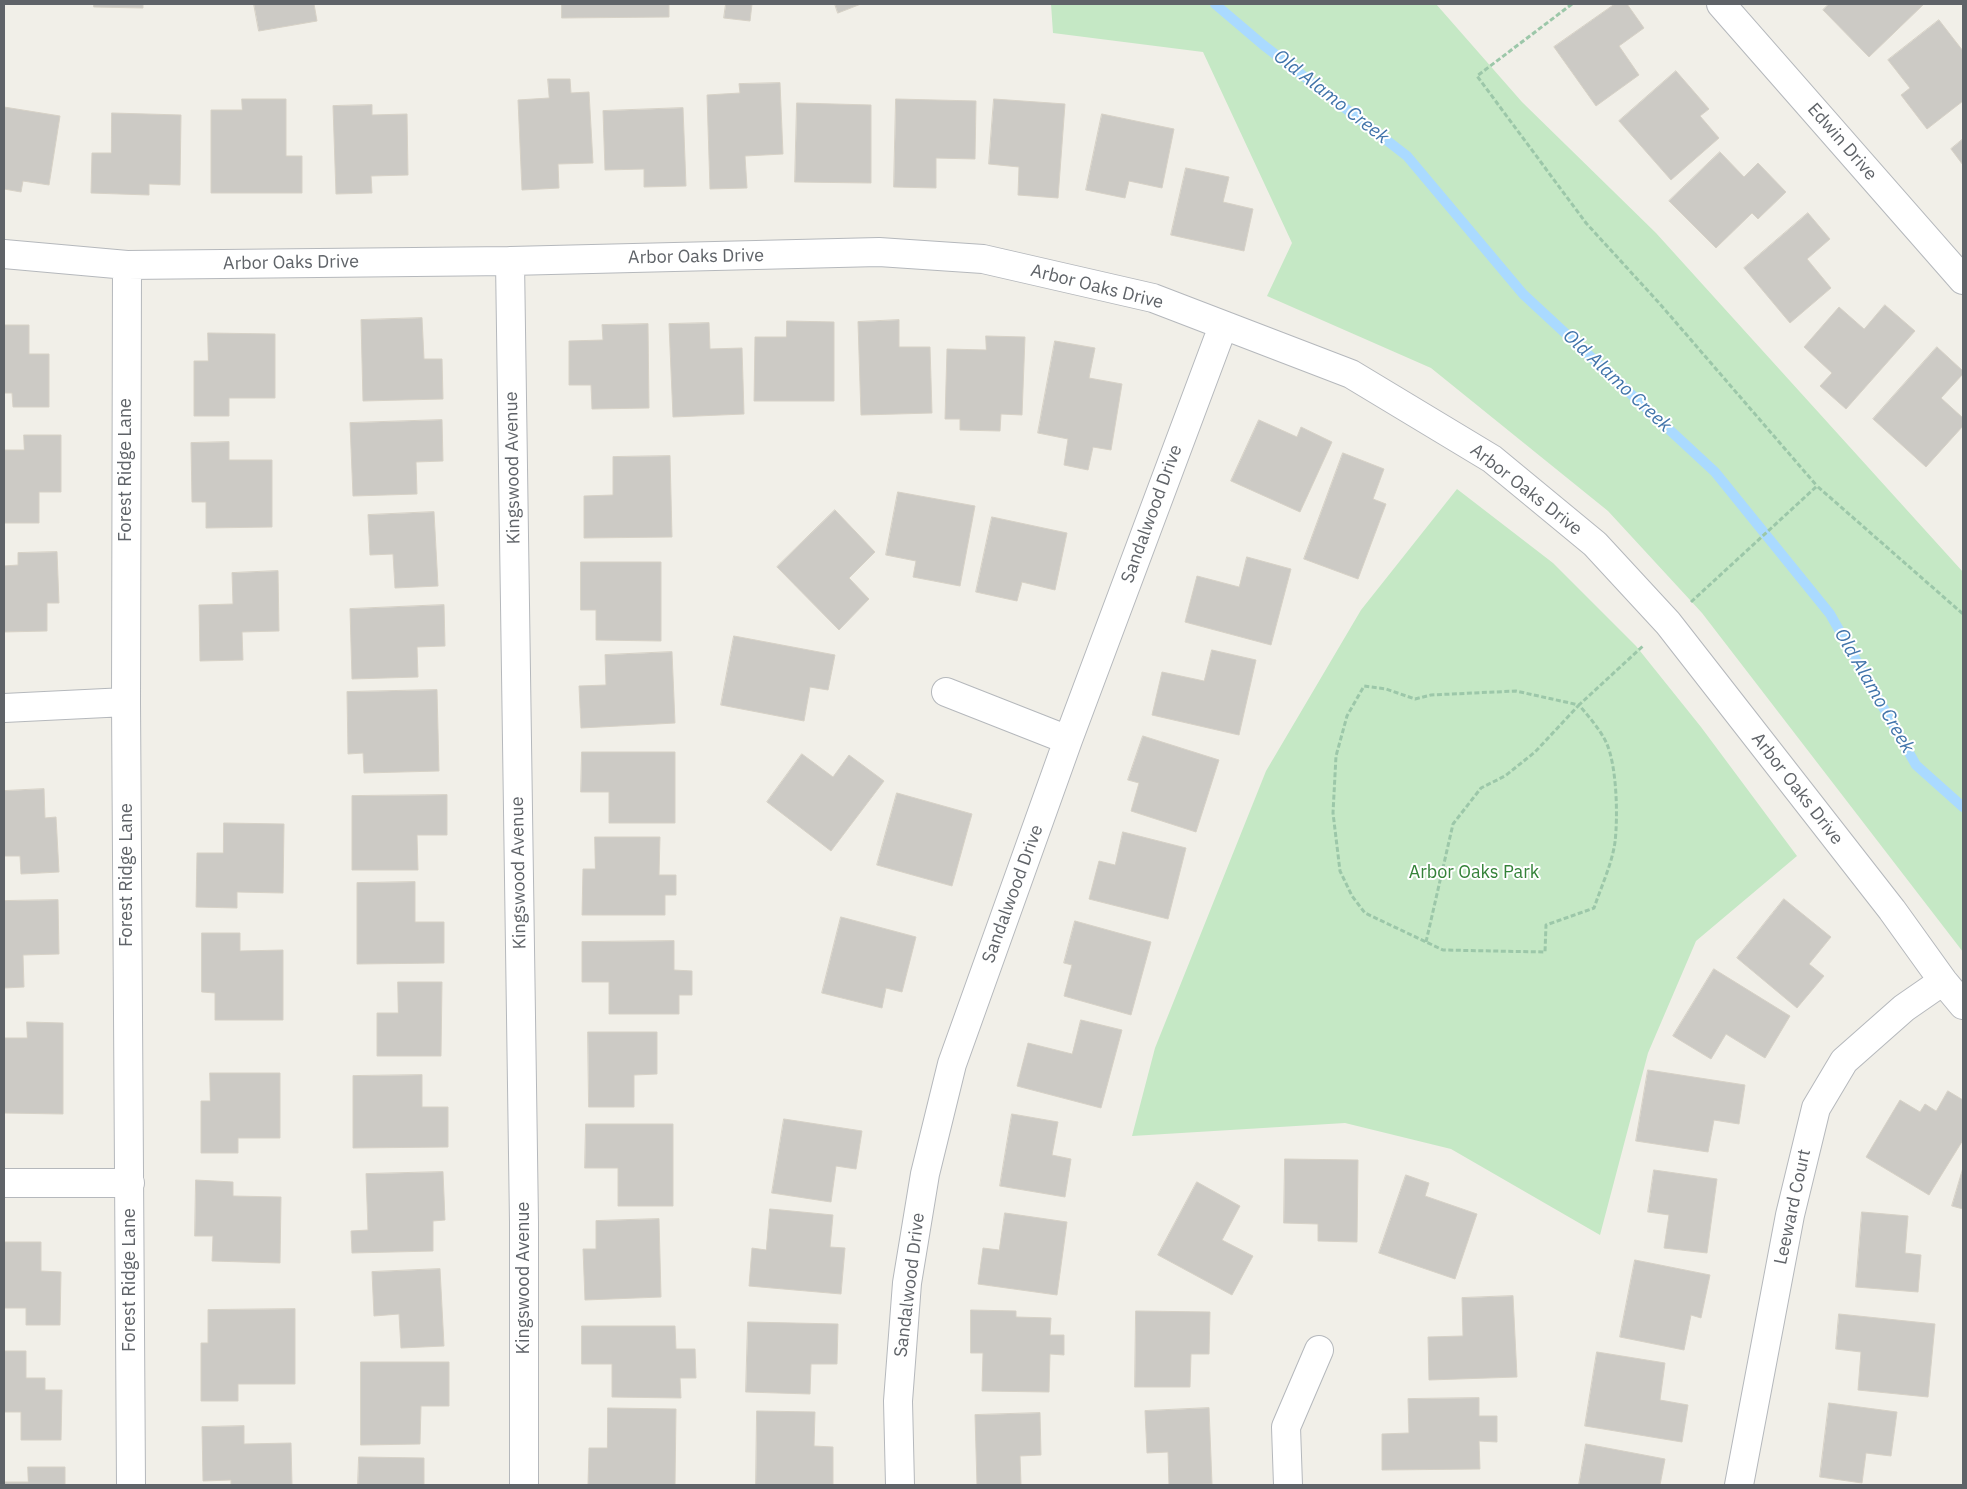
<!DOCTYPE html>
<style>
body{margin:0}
#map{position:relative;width:1967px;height:1489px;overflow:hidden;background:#f1efe8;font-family:"IBM Plex Sans",sans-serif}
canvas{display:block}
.frame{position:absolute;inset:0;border:5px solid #5f6368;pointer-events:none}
</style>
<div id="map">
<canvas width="1967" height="1489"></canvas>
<div class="frame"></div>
</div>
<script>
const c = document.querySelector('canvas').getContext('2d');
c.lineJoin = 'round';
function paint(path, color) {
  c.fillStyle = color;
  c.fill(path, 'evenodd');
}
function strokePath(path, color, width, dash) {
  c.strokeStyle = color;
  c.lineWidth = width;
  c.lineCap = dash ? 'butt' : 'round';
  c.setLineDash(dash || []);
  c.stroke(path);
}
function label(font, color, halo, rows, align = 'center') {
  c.font = font + ' "IBM Plex Sans",sans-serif';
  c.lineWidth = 4;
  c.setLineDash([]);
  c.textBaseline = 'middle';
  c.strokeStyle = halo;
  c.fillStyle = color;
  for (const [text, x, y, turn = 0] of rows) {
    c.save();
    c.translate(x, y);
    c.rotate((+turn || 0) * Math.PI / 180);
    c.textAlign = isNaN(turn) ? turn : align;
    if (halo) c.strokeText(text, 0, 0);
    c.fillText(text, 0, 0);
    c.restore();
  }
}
paint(new Path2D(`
 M1051 4H1436L1522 102 1656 233 1963 572V952L1702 613 1608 511 1431 368 1267 296 1292 243 1203 52 1053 33Z
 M1457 489 1553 563 1636 646 1701 727 1797 856 1696 941 1648 1053 1600 1235 1451 1149 1345 1123 1132 1136 1155 1048 1266 771 1361 610Z`), '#c5e8c5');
strokePath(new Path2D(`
 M1215 4 1262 44 1407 156 1523 294 1715 472 1830 614 1916 765 1963 807`), '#aadaff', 10);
const building = new Path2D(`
 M94 4H143V8L94 7Z
 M254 4H314L317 21 259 31Z
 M562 4H669V17L562 18Z
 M726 4H752L750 21 724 18Z
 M835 4H861L838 13Z
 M1615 4H1627L1644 28 1619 46 1639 75 1596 106 1554 47Z
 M1829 4H1924L1869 57 1823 10Z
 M1939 20 1963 51V101L1927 129 1901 95 1910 88 1888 60Z
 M1676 71 1709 109 1700 116 1719 138 1671 180 1619 121Z
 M548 79H570L571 93 589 92 593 163 558 164 559 188 522 190 518 100 549 98Z
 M780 83 783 154 745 156 747 188 710 189 707 95 740 93 739 84Z
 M242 99H286V156H302V193H211V110H242Z
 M896 99 976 101 975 159 936 158V188L894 187Z
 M994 99 1065 104 1058 198 1018 195 1019 167 989 164Z
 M797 103 871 105V183L795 182Z
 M372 105V115L407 114 408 175 371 176 372 193 336 194 333 106Z
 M4 107 60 116 49 185 23 181 21 192 4 189Z
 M683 108 686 186 644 187V169L605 170 603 111Z
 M112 113 181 115 180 185 149 184V195L91 193 92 153H111Z
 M1102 114 1174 129 1162 188 1129 181 1125 198 1086 190Z
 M1963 139V165L1951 149Z
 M1720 152 1744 177 1758 163 1786 192 1758 219 1752 213 1716 248 1669 201Z
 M1186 168 1229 177 1223 202 1253 209 1244 251 1171 235Z
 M1808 213 1830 239 1807 259 1831 288 1790 323 1744 268Z
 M1885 305 1915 331 1846 409 1820 386 1832 373 1804 347 1839 307 1864 329Z
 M422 318 424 359H442L443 399 363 401 361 320Z
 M899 320V347H930L932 413 861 415 858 322Z
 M787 321 834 322V401H754L755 337H786Z
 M709 323 710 349 742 348 744 414 673 417 669 324Z
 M648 324 649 408 592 409 591 385H569V341L603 340 602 325Z
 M4 325H29V354H49V407H13L12 393H4Z
 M208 333 275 334V398H229V416H194V361H208Z
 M986 336 1025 337 1022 415 1001 414 1000 431 960 430V419H945L947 349 986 350Z
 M1055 341 1095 348 1089 378 1122 384 1111 450 1093 447 1088 470 1064 465 1068 439 1038 433Z
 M1937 347 1963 371V374L1941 398 1963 418V426L1926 467 1873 419Z
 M442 420 443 461 416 462 417 494 353 496 350 423Z
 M1259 420 1297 437 1301 427 1332 442 1300 512 1231 481Z
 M24 435H61V492H39V523H4V450H24Z
 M229 442V460H272V527L206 528V502H192L191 443Z
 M1343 453 1384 469 1373 499 1386 504 1358 579 1304 559Z
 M670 456 672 537 584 538V496L613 495V457Z
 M898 492 975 506 960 586 913 577 916 561 886 555Z
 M835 510 875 552 849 578 869 599 839 630 777 567Z
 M434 512 438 586 395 588 393 554 370 555 368 515Z
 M992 517 1067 533 1055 590 1022 582 1017 601 976 592Z
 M57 552 59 603H47V631L4 632V566L18 565V553Z
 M1247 557 1291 569 1271 645 1185 622 1197 576 1239 587Z
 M581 562H661V641L596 640V610H581Z
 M278 571 279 631 242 632 243 660 200 661 199 605 233 604 232 573Z
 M444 605 445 646 417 647 418 677 352 679 350 609Z
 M734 636 835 655 828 690 810 687 804 721 721 705Z
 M1212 650 1256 660 1239 735 1152 715 1162 672 1204 681Z
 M672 652 675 723 581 728 579 686 606 685 605 655Z
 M437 690 439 771 364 773 363 753 348 754 347 692Z
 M1143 736 1219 760 1196 832 1131 811 1139 783 1128 780Z
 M582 752H675V823H609V792H581Z
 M802 754 833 777 849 755 884 781 831 851 767 802Z
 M44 789 45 818 56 817 59 872 21 874 20 856H4V791Z
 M897 793 972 814 952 886 877 865Z
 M447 795V835H417L418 870H352V796Z
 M224 823 284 824 283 893 237 892V908L196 907 197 853H223Z
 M1123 832 1186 848 1168 919 1089 899 1099 861 1115 865Z
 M595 837H660L659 875H676V895H665V915H582L583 869H595Z
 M415 882V922H444V963L357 964V883Z
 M1784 899 1831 937 1809 964 1824 976 1797 1008 1737 958Z
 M58 900 59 954 23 955 24 987 4 988V901Z
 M841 917 916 937 902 992 886 988 882 1008 822 993Z
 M1075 921 1151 942 1131 1015 1064 996 1072 965 1064 963Z
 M202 933H240V951L283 950V1020H215V993L202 992Z
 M674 941V970L692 971V995H679V1014H609V982H582V942Z
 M1714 969 1790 1016 1765 1058 1726 1034 1711 1059 1673 1036Z
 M398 982H442L441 1056H377V1013H398Z
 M1081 1020 1122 1030 1101 1108 1017 1086 1028 1043 1072 1054Z
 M27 1022 63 1023V1114L4 1113V1038H27Z
 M588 1032H657V1074L634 1075V1107H589Z
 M1648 1070 1745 1085 1739 1124 1714 1120 1708 1152 1636 1141Z
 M210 1073H280V1138H238V1153H201V1101H210Z
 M422 1075V1107H448V1147L353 1148V1076Z
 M1948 1091 1963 1100V1140L1929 1195 1866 1157 1900 1100 1920 1112 1925 1104 1936 1111Z
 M1012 1114 1058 1122 1052 1155 1071 1159 1065 1197 1000 1186Z
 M784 1119 862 1131 856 1169 836 1166 831 1202 772 1193Z
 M586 1124H673V1206H618V1168H585Z
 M1285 1159 1358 1160 1357 1242 1318 1241V1224L1284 1223Z
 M1963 1168V1209L1952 1206Z
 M1654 1170 1717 1179 1707 1253 1664 1248 1669 1215 1648 1212Z
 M443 1172 445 1220 433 1221V1251L352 1253 351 1231 368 1230 366 1174Z
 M1406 1175 1429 1183 1425 1196 1477 1214 1455 1279 1379 1253Z
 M196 1180 233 1182V1196L281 1197 280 1263 212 1261 213 1236H195Z
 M1197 1182 1240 1206 1222 1240 1253 1256 1232 1295 1158 1255Z
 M770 1209 833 1215 830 1247 845 1248 841 1294 749 1286 752 1248 766 1250Z
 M1862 1212 1908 1216 1905 1253 1921 1255 1918 1292 1856 1287Z
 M1005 1213 1067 1222 1057 1295 978 1284 983 1248 999 1250Z
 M659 1219 661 1297 585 1300 583 1249H596V1221Z
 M4 1242H41V1271L61 1272 60 1325H26V1308H4Z
 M1635 1260 1710 1275 1701 1318 1691 1315 1684 1350 1620 1337Z
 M440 1269 444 1346 401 1348 399 1314 374 1316 372 1272Z
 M1513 1296 1517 1377 1429 1380 1428 1337 1463 1336 1462 1298Z
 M295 1309V1384H238V1401H201V1343H208V1310Z
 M971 1310 1016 1311V1317L1051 1318 1050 1335H1064V1355L1050 1354 1049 1392 982 1391 983 1353H971Z
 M1136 1311 1210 1312 1209 1354H1191L1190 1387H1135Z
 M1839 1314 1935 1324 1928 1397 1858 1390 1861 1352 1836 1349Z
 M748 1322 838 1324 837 1364H811L810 1394 746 1392Z
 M582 1326H675L676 1349H695L696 1378H680L681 1398 612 1397V1364H582Z
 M4 1351H26V1378H45V1390H62L61 1440H21V1412H4Z
 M1597 1352 1665 1363 1660 1400 1688 1405 1682 1442 1585 1426Z
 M361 1362H449V1406H421L420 1444 361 1445Z
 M1479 1398V1416H1497V1442L1479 1441 1480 1469 1382 1470V1434L1409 1433 1408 1399Z
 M1829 1403 1897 1412 1891 1456 1866 1453 1862 1483 1820 1477Z
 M608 1408 676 1409 675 1485H588L589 1448H607Z
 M1209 1408 1212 1484 1169 1485 1168 1452 1147 1453 1145 1411Z
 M757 1411 815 1412 814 1446 833 1447V1485H756Z
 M1040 1413 1041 1455 1020 1456 1021 1485H977L975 1415Z
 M244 1426V1444L291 1443 292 1485H231V1480L203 1481 202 1427Z
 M1586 1444 1665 1459 1660 1485H1579Z
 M359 1457 424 1458V1485H358Z
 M28 1467H65V1485H4V1482H28Z`);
paint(building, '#cccac5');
strokePath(building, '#d6d1c6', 1);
const minor = new Path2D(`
 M1721 4 1963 280
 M4 254 127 265 510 261 879 252 983 259 1153 298 1351 374 1492 459 1595 544 1668 623 1892 910 1943 981 1963 1005
 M510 261 524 1222V1485
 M127 265 126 702 131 1485
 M946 692 1068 740
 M4 708 126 702
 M4 1183H130
 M900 1485 898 1401 907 1283 925 1174 952 1064 1068 740 1223 326
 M1288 1485 1286 1427 1319 1350
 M1739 1485 1790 1215 1816 1108 1844 1061 1904 1008 1943 981`);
strokePath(minor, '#b5b8bc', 30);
strokePath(new Path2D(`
 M1572 4 1477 76 1586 223 1660 304 1817 486
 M1691 602 1817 486 1963 614
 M1426 942 1453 824 1481 788 1505 776 1535 752 1579 705C1589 717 1599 728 1606 742 1617 765 1618 817 1615 842 1612 864 1601 887 1594 908L1546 925 1545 952 1443 950 1365 913 1352 896 1340 871 1333 813 1336 756 1347 716 1364 686 1386 689 1415 699 1431 695 1516 691 1579 705 1643 646`), '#9cc7a9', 3, [5, 2.5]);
strokePath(minor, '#fff', 28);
label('18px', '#5f6368', '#fff', [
 ["Edwin Drive",1842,142,49],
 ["Arbor Oaks Drive",696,257,-1],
 ["Arbor Oaks Drive",291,263,-1],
 ["Arbor Oaks Drive",1097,287,14],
 ["Kingswood Avenue",513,468,-91],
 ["Forest Ridge Lane",126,470,-90],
 ["Arbor Oaks Drive",1526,490,38],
 ["Sandalwood Drive",1152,514,-70],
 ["Arbor Oaks Drive",1797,789,52],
 ["Kingswood Avenue",519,873,-91],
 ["Forest Ridge Lane",127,875,-90],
 ["Sandalwood Drive",1013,894,-70],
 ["Leeward Court",1793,1207,-78],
 ["Kingswood Avenue",524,1278,-90],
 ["Forest Ridge Lane",130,1280,-90],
 ["Sandalwood Drive",910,1285,-83]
]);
label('18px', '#348238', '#fff', [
 ["Arbor Oaks Park",1474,873]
]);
label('italic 19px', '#4174aa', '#fff', [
 ["Old Alamo Creek",1331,97,38],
 ["Old Alamo Creek",1617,381,43],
 ["Old Alamo Creek",1874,691,60]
]);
</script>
